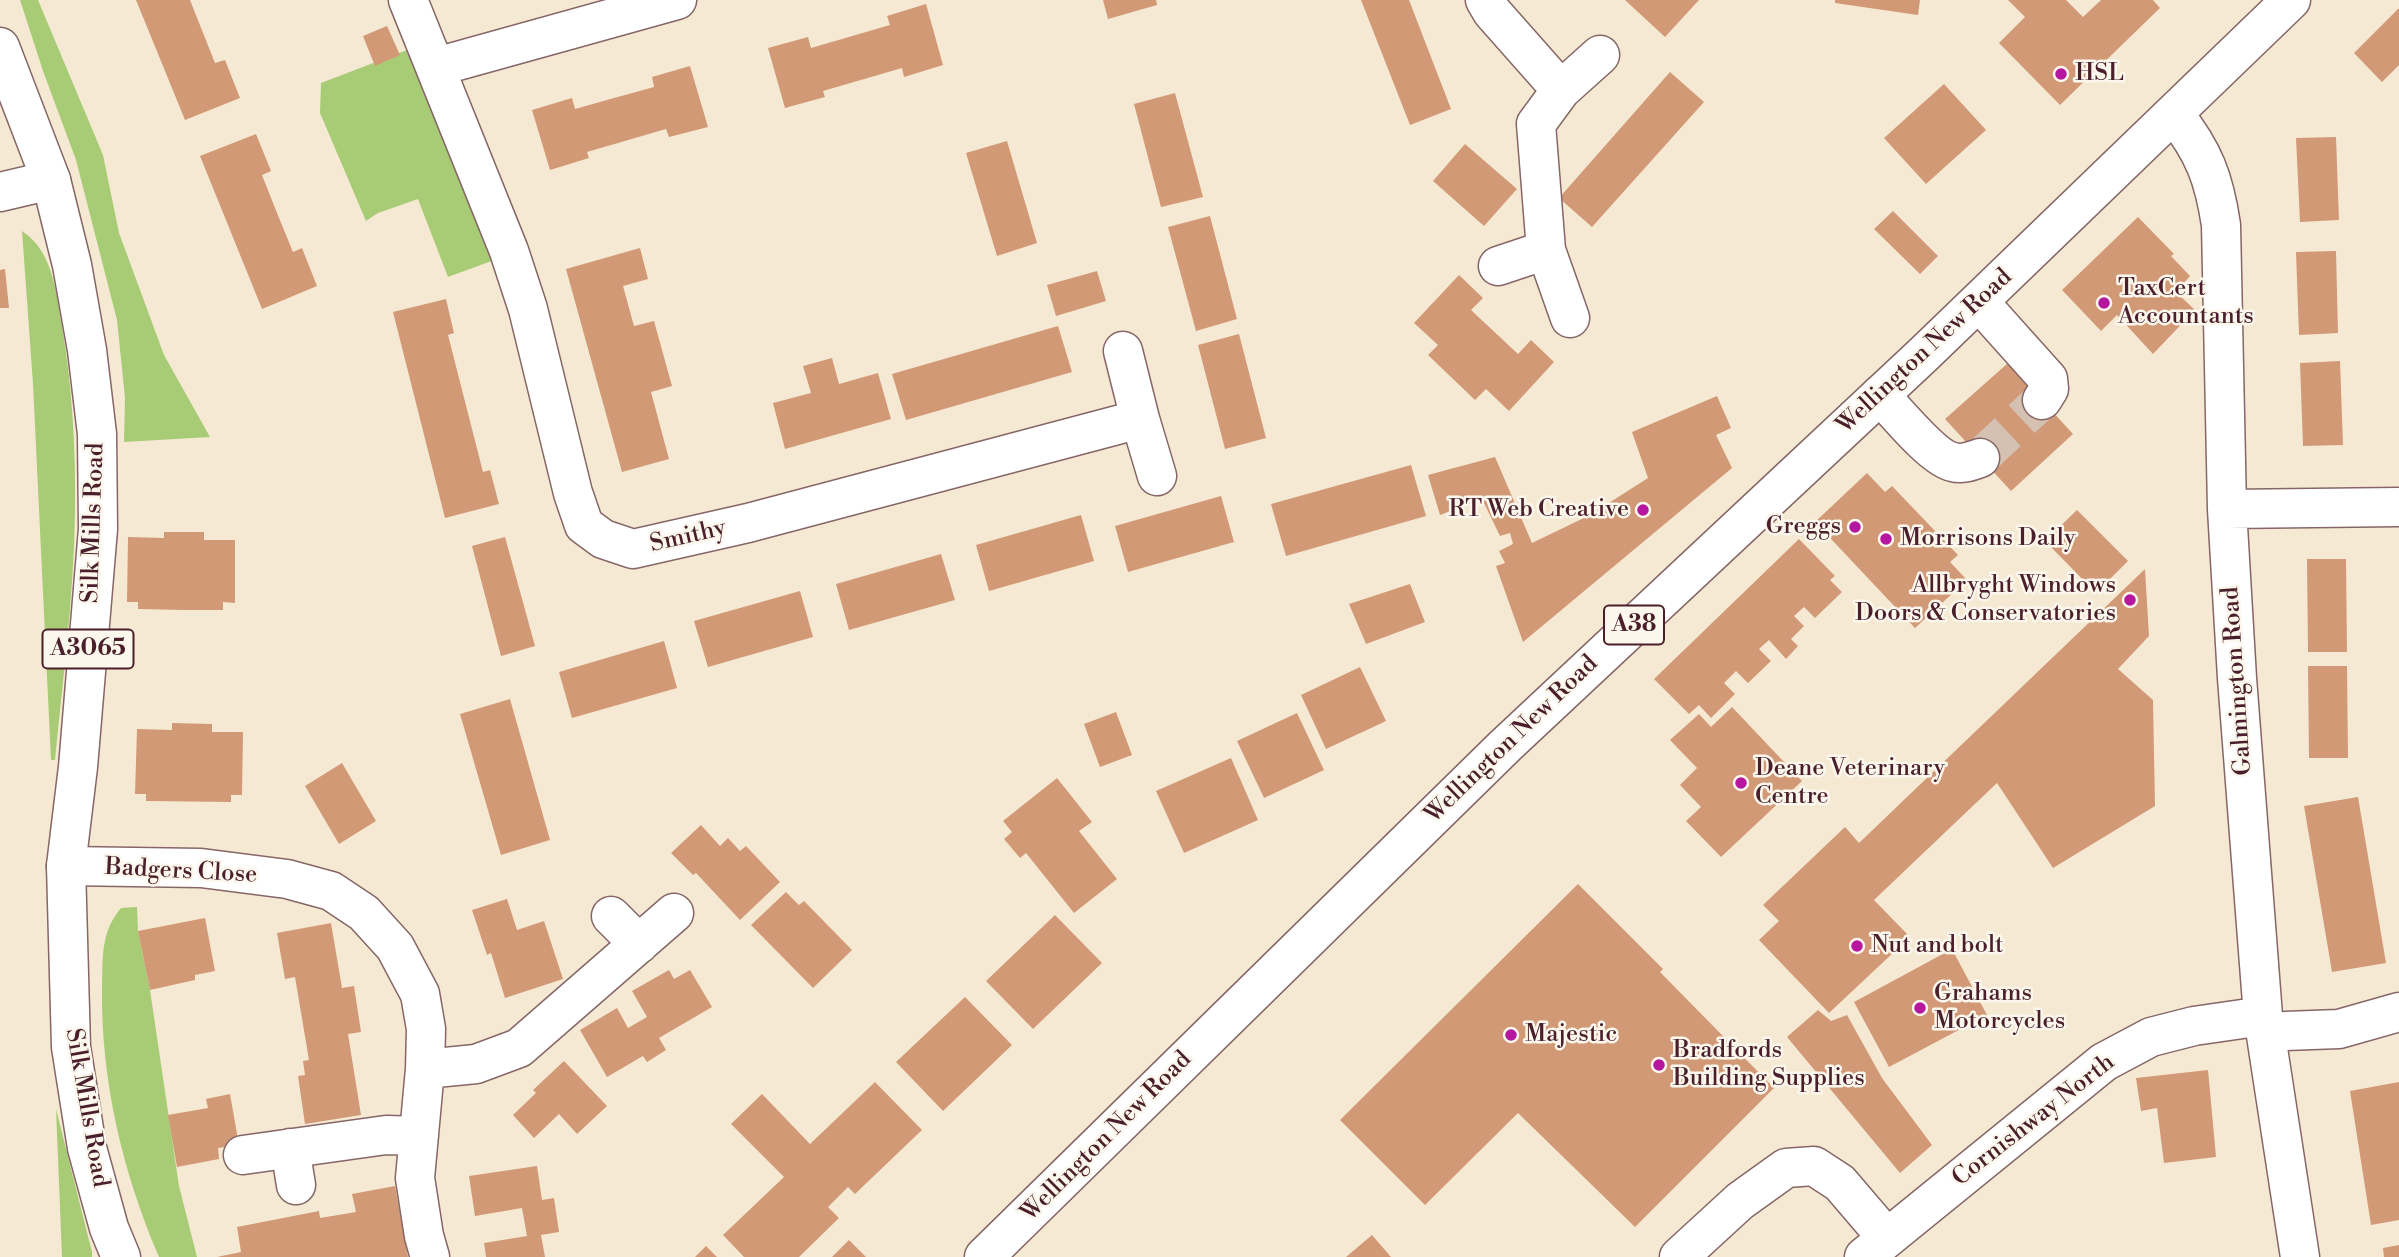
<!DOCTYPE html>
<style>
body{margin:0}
canvas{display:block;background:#f6e9d3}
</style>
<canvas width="2399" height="1257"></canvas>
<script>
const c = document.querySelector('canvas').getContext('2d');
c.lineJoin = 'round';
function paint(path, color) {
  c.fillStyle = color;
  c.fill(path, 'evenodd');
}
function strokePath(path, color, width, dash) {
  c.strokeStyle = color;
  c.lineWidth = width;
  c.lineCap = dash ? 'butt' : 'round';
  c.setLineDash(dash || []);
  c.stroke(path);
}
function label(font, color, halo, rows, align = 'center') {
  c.font = font + ' "Libre Bodoni",serif';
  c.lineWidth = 5;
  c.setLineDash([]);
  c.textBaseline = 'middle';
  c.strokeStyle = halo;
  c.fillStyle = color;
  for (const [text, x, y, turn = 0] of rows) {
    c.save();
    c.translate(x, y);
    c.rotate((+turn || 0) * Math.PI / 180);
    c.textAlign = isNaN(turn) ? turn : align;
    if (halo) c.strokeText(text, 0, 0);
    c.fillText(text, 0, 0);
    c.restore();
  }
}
paint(new Path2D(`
 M20 0H38L103 155 119 233 164 355 210 437 124 442 125 398 117 320 76 160 43 71Z
 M415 47 497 259 448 277 418 199 378 213 366 221 320 113 321 83Z
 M22 231C53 251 56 292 62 326 72 386 76 449 75 511 74 594 63 678 55 760H51L33 384Z
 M137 907 138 931 150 990 179 1186 197 1257H159C123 1173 101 1082 102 990 103 958 100 933 121 908Z
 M56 1109 92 1252V1257H62Z`), '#a8cc75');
paint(new Path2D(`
 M136 0H190L215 63 225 60 240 98 185 120Z
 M1103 0H1156L1157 5 1108 19Z
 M1361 0H1409L1451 109 1410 125Z
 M1625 0H1699L1665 37Z
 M1835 0H1920L1918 15 1835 3Z
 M2008 0H2066L2083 17 2101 0H2153L2160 8 2060 105 1999 43 2025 17Z
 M926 4 943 65 904 77 902 68 823 91 825 97 785 108 768 48 808 37 811 48 890 25 887 16Z
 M2399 8V65L2382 82 2354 53Z
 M387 26 400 55 375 66 363 36Z
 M690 66 708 127 669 137 666 129 587 152 589 158 550 170 532 110 572 98 575 109 614 98 654 87 652 77Z
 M1670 72 1704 102 1592 227 1559 198Z
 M1944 84 1986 130 1926 184 1884 138Z
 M1175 93 1203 197 1161 207 1134 104Z
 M256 134 271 171 262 175 277 213 293 252 302 248 317 286 262 309 200 156Z
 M2336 137 2339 220 2300 222 2296 138Z
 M1007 141 1037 243 997 256 966 153Z
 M1465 144 1517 189 1484 226 1433 181Z
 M1893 211 1938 256 1920 274 1874 229Z
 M1210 216 1237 319 1196 331 1168 227Z
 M2138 217 2174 254 2171 256 2190 276 2176 292 2195 310 2153 354 2117 315 2101 331 2062 290Z
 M640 248 648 279 623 286 634 326 654 321 672 386 651 392 669 459 622 472 566 269Z
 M2336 251 2338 333 2299 335 2296 252Z
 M5 269 9 308H0V270Z
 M1097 271 1106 301 1056 316 1047 285Z
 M1459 275 1483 298 1471 310 1518 354 1531 340 1554 362 1509 411 1486 389 1475 400 1428 355 1438 345 1414 323Z
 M446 299 454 333 448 335 483 472 490 470 499 504 445 518 393 312Z
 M1058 326 1072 372 906 420 892 374Z
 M1239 334 1266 438 1225 449 1198 345Z
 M832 358 839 384 878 373 891 419 785 449 773 403 811 393 803 366Z
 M2340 361 2343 445 2303 446 2300 363Z
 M2008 363 2073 434 2011 491 1945 419Z
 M1717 396 1731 428 1716 435 1732 468 1523 642 1496 566 1505 563 1499 551 1513 544 1510 533 1500 536 1482 499 1440 515 1428 475 1495 457 1532 543 1590 515 1648 478 1632 432Z
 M1411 465 1426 516 1286 556 1271 504Z
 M1867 473 1885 492 1892 486 1958 555 1950 562 1967 580 1915 628 1815 522Z
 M1221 496 1234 542 1128 572 1115 526Z
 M2077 510 2128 561 2096 593 2045 541Z
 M1081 515 1094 561 989 591 976 545Z
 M164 532H204V540H235V603L223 602V610H182L138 609V602H127L128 537 164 538Z
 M505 537 535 646 501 656 472 546Z
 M1799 539 1835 576 1830 580 1842 592 1815 618 1804 607 1794 616 1804 626 1791 639 1798 646 1786 659 1769 640 1759 649 1771 661 1748 683 1736 671 1724 683 1735 694 1711 718 1699 705 1689 714 1654 679Z
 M941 554 955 600 849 630 836 584Z
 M2307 559H2346L2347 652H2308Z
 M2145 569 2149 636 2118 669 2153 700 2155 806 2053 868 1997 783 1874 900 1910 937 1829 1013 1759 940 1779 921 1763 905 1845 827 1859 843Z
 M1410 584 1425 622 1366 644 1349 604Z
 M800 591 813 637 708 667 694 621Z
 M664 641 677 688 572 718 559 672Z
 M2308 666H2347L2348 758H2309Z
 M1360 667 1386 721 1326 749 1301 695Z
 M510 699 550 840 501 855 460 714Z
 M1732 707 1802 781 1721 857 1686 821 1701 807 1680 785 1697 768 1670 740 1699 714 1711 727Z
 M1116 712 1132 755 1100 767 1084 724Z
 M1297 713 1324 770 1264 798 1237 741Z
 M172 723 212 724V732H243L242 795H231V802L146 801V794H135L137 729 172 730Z
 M1231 758 1258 820 1184 853 1156 791Z
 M342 763 376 821 339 844 305 786Z
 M1057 778 1092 822 1079 831 1117 879 1074 913 1026 853 1020 858 1004 839 1012 832 1003 821Z
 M2358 797 2386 963 2332 972 2304 806Z
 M701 825 720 846 728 838 740 851 746 846 780 882 740 920 696 873 693 875 671 853Z
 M1578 884 1663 969 1660 972 1774 1088 1635 1227 1518 1113 1425 1205 1340 1120Z
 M786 892 799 905 804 901 852 950 813 988 751 925Z
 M507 899 517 930 544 921 563 979 505 998 491 953 487 955 472 910Z
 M1055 915 1102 963 1033 1029 986 981Z
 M205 918 215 971 195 975V980L150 990 138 931Z
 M331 923 342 988 354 986 361 1032 348 1034 361 1115 305 1124 298 1076 305 1075 303 1061 309 1060 295 977 285 979 277 933Z
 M1952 949 1987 1015 1889 1067 1854 1002Z
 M669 970 674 979 690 970 712 1007 659 1038 666 1050 647 1062 643 1056 607 1077 580 1030 617 1008 628 1028 647 1017 632 991Z
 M965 997 1012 1045 943 1111 896 1062Z
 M1818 1010 1831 1021 1847 1015 1882 1078 1932 1145 1900 1173 1787 1037Z
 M564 1061 607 1106 577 1134 559 1114 534 1138 513 1115 536 1093 533 1090Z
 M2208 1070 2216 1157 2164 1163 2157 1108 2141 1111 2136 1078Z
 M875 1082 922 1130 855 1194 848 1187 828 1207 839 1218 799 1257H744L723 1235 784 1177 731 1124 762 1094 810 1144Z
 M2399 1082V1220L2371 1225 2350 1091Z
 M230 1094 239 1145 218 1148 219 1159 177 1167 168 1115 208 1108 206 1099Z
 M537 1166 542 1200 554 1198 559 1232 541 1235 545 1257H486L484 1243 527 1236 522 1208 475 1216 469 1176Z
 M395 1186 408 1257H217L241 1252 237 1227 319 1211 320 1218 356 1212 352 1194Z
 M1372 1235 1391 1257H1346Z
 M849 1240 866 1257H832Z
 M2399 1245V1257H2384L2383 1248Z
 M706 1246 717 1257H695Z`), '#d29976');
strokePath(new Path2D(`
 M1980 458 2042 400`), '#d4c1b1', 38, [38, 19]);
const minor = new Path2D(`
 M408 0 509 251 528 309 573 493 584 525 603 539 633 549 748 523 1140 419 1123 351
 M1485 0 1492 12 1561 90 1536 124 1546 250 1570 318
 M436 67 677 0
 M1561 90 1600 55
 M2174 114C2204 152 2214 178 2221 225L2227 509 2237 678 2263 1016 2300 1257
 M0 192 51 180
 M1498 266 1546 250
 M1979 302 2048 379 2049 389 2042 400
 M1880 395C1896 412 1933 458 1953 462 1963 465 1971 461 1980 458
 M1140 419 1157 476
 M2227 509 2399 507
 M66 866 201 868 287 879 331 891 364 913 395 947 420 994 426 1029 425 1069 415 1178 424 1236 430 1257
 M611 916 639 944
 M2266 1034 2285 1031 2339 1029 2399 1012
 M425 1069 476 1064 519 1048 674 913
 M290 1148 296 1185
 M243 1155 386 1135 419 1136
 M1679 1257 1740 1201 1786 1168 1814 1166 1840 1183 1887 1238
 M1864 1257 2104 1062 2151 1037 2194 1026 2263 1016`);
const major = new Path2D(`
 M0 47 51 180 72 265 87 350 97 434 98 529 78 767 66 866 71 1047 87 1148 109 1228 121 1257
 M984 1257 1505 746 1924 354 2291 0`);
strokePath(minor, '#866666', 41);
strokePath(major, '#866666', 41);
strokePath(minor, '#fff', 38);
strokePath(major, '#fff', 38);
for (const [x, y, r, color] of [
 [2061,74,7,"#b5179e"],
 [2104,303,7,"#b5179e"],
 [1643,510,7,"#b5179e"],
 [1855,527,7,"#b5179e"],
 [1886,539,7,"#b5179e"],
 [2130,600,7,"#b5179e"],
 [1741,783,7,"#b5179e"],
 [1857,946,7,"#b5179e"],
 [1920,1008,7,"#b5179e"],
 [1511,1035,7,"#b5179e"],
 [1659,1065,7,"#b5179e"]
]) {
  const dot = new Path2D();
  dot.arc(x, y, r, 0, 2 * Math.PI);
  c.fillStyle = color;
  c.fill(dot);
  strokePath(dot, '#fbf7ec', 2.5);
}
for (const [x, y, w] of [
 [1634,625,60],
 [88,649,91]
]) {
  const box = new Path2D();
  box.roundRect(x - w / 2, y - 19.5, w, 39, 5);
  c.fillStyle = '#fbf7ec';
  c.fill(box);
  strokePath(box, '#4a1f2b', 2);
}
label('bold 23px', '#4a1f2b', null, [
 ["A38",1634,625],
 ["A3065",88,649]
]);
label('24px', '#4a1f2b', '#fbf7ec', [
 ["HSL",2075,74],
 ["TaxCert",2118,289],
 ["Accountants",2118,317],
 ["RT Web Creative",1629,510,"right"],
 ["Greggs",1841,527,"right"],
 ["Morrisons Daily",1900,539],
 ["Allbryght Windows",2116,586,"right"],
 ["Doors & Conservatories",2116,614,"right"],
 ["Deane Veterinary",1755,769],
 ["Centre",1755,797],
 ["Nut and bolt",1871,946],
 ["Grahams",1934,994],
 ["Motorcycles",1934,1022],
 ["Majestic",1525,1035],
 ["Bradfords",1673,1051],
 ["Building Supplies",1673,1079]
], 'left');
label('24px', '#4a1f2b', '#fbf7ec', [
 ["Wellington New Road",1925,352,-43],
 ["Silk Mills Road",94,523,-88],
 ["Smithy",688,537,-13],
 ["Galmington Road",2238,681,-94],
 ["Wellington New Road",1512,740,-44],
 ["Badgers Close",181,872,3],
 ["Silk Mills Road",86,1108,80],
 ["Cornishway North",2034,1121,-38],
 ["Wellington New Road",1107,1137,-45]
]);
</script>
